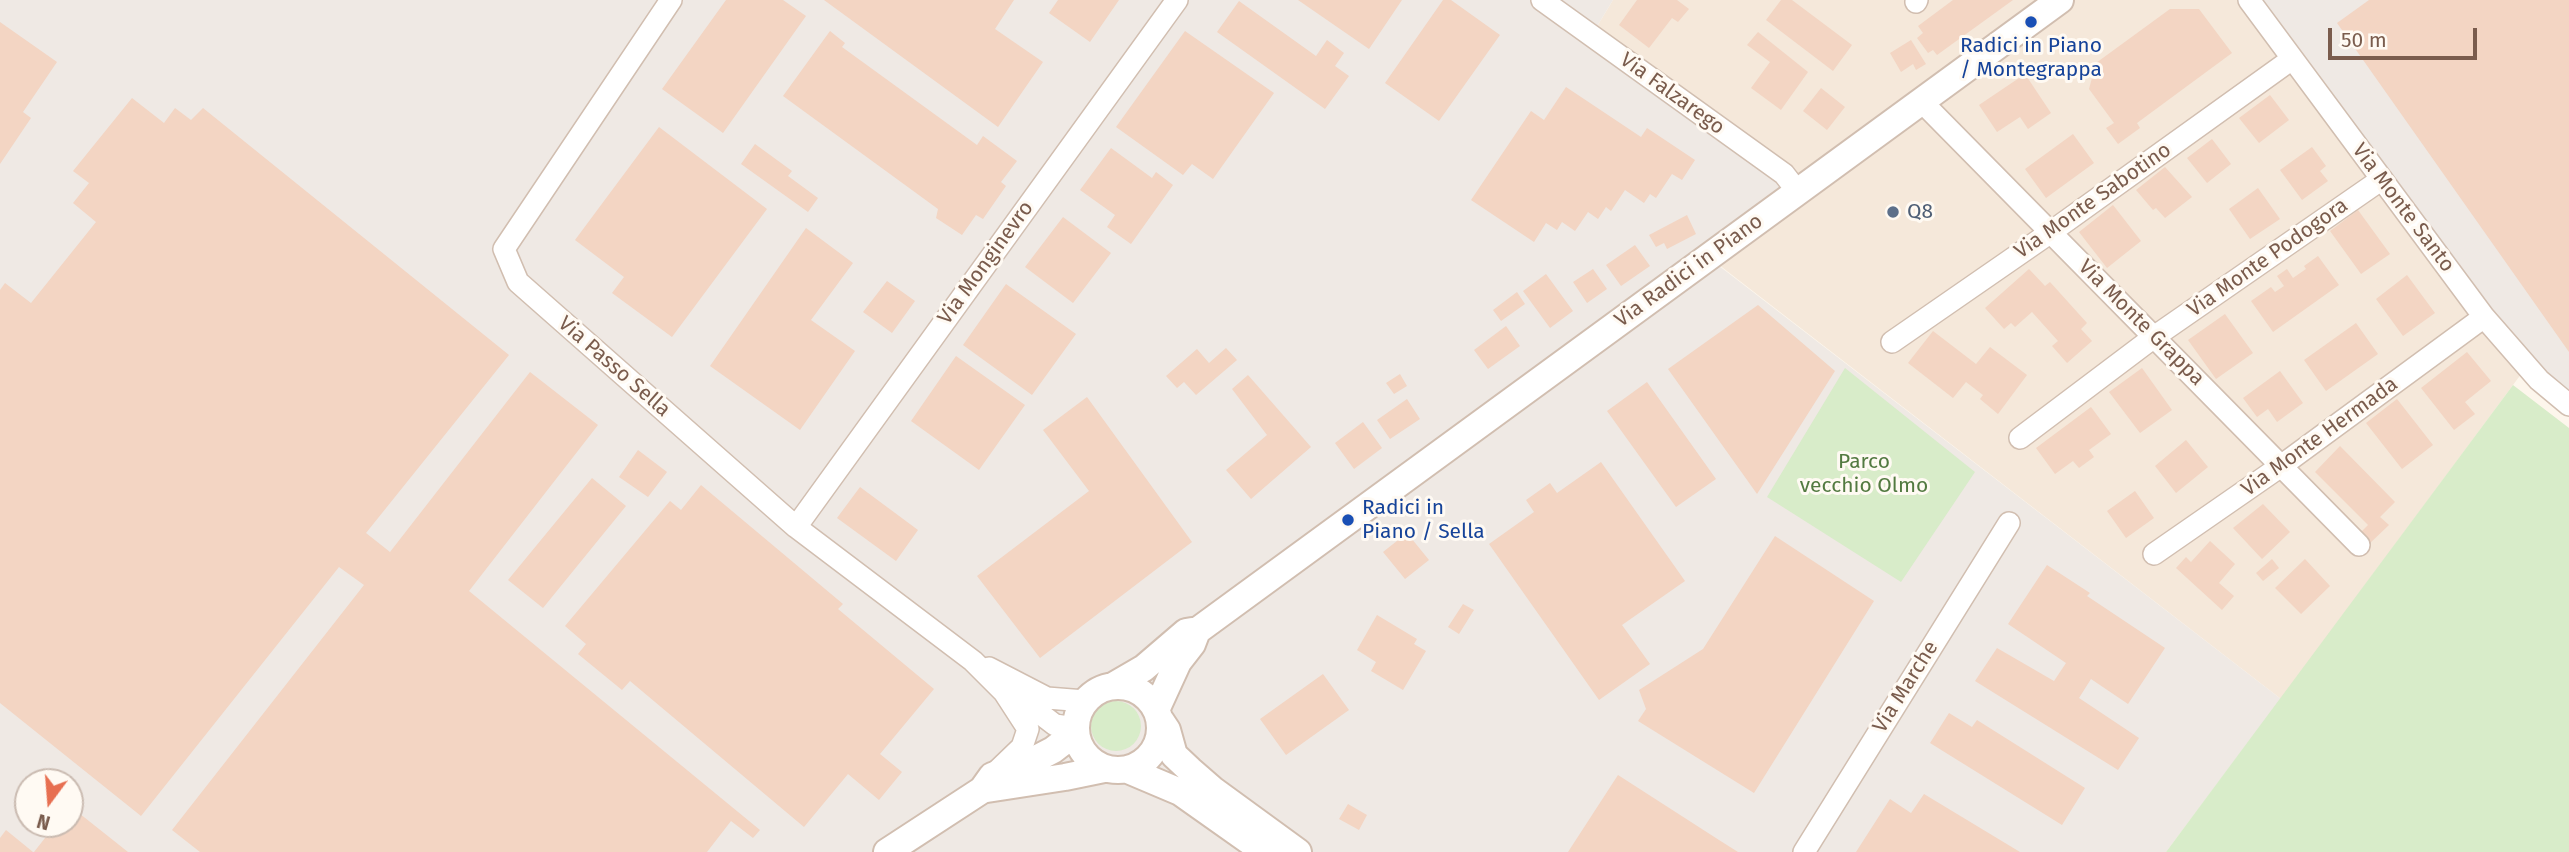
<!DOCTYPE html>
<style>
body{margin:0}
#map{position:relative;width:2569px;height:852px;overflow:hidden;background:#fdf6ec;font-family:"Fira Sans",sans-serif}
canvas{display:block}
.north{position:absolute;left:14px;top:768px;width:70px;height:70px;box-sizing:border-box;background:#fffaf3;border:2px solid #cabbb1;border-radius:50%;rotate:196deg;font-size:19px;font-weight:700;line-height:28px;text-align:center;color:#7a5c4d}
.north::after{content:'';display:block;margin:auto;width:24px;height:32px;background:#e76f51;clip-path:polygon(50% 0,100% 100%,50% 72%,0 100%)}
.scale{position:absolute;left:2328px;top:28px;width:149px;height:32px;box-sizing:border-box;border:4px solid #7a5c4d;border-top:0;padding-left:9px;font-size:21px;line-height:24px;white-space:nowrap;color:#7a5c4d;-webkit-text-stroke:5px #fffaf3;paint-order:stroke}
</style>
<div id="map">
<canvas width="2569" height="852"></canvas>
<div class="north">N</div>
<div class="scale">50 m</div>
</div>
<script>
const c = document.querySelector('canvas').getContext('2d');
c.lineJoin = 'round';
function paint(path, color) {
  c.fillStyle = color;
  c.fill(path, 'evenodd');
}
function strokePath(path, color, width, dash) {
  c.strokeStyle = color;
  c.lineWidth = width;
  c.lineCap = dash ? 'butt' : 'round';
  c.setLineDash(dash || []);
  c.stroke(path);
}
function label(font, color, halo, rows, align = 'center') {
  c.font = font + ' "Fira Sans",sans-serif';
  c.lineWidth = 6;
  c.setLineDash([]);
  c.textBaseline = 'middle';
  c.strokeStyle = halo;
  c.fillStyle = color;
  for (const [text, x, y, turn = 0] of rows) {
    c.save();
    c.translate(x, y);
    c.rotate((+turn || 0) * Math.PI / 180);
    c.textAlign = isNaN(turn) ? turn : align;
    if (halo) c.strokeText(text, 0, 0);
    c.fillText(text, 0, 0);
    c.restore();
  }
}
paint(new Path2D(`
 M1613 0H2253L2530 362 2281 699 1701 251 1793 177 1596 28Z`), '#f5e8da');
paint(new Path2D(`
 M0 0H1613L1596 28 1794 176 1701 252 2281 699 2166 852H0ZM28 782H70V824H28Z
 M2253 0H2569V394L2530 362Z`), '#efe9e4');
paint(new Path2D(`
 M1845 368 1975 472 1901 582 1767 497Z
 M2513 385 2569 428V852H2166Z
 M1091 726a25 25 0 1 1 50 0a25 25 0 1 1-50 0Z`), '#d8ecc9');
paint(new Path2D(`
 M726 0H783L806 16 723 133 662 89Z
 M824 0H1014L995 29 1043 62 998 127Z
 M1058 0H1119L1090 42 1049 13Z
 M1298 0H1402L1369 49Z
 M1443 0H1451L1500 35 1439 121 1385 83Z
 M1637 0H1677L1689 9 1678 22 1672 18 1649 48 1619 25Z
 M1781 0H1792L1852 45 1833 71 1766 20Z
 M1953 0H2013L1937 55 1933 50 1928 53 1917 38 1923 33 1918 26Z
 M2369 0H2569V352L2337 23Z
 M1239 1 1316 56 1327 40 1344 53 1335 66 1349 76 1325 109 1217 32Z
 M2170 9H2199L2232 53 2137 123 2140 128 2118 144 2106 128 2114 123 2089 89 2096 63Z
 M0 22 57 62 23 112 31 118 0 164Z
 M830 31 845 43 842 47 977 145 983 136 1017 161 1001 182 1006 186 983 219 976 215 962 235 936 218 938 209 783 96Z
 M1185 31 1274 93 1213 179 1192 164 1183 175 1116 127Z
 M1758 32 1808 72 1781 110 1751 88 1770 62 1747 45Z
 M1911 40 1926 64 1916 70 1913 64 1901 72 1890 53Z
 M2025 74 2051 113 2028 129 2020 117 1997 132 1979 105Z
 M1566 87 1641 137 1647 128 1695 160 1682 180 1672 174 1656 198 1650 194 1644 203 1625 190 1611 211 1606 207 1598 219 1588 212 1575 231 1562 222 1557 230 1546 223 1534 242 1471 200 1531 111 1544 120Z
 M1821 88 1845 107 1827 130 1803 111Z
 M2270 95 2289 120 2259 143 2239 118Z
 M132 98 164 123 175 108 191 120 203 108 509 355 366 533 390 552 530 372 598 425 469 591 760 830 753 838 731 821 707 852H200L172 830 364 585 339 567 141 816 0 703V290L5 283 31 303 96 222 73 203 89 183 73 171Z
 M659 127 767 209 672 337 612 293 624 277 575 240Z
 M2073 134 2094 163 2046 198 2025 169Z
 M2212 139 2231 164 2207 183 2187 158Z
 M755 144 792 171 788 176 818 198 808 212 741 164Z
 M2312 147 2326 166 2320 171 2328 181 2302 200 2280 170Z
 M1111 148 1152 178 1156 172 1173 185 1131 244 1107 227 1115 215 1080 190Z
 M2165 167 2192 197 2165 218 2156 208 2153 210 2136 190Z
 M2258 188 2280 219 2250 239 2229 209Z
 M2113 205 2141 241 2107 268 2079 232Z
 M2358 210 2390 254 2361 274 2330 231Z
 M1687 215 1696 234 1667 249 1664 243 1656 247 1649 235Z
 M1063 217 1111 253 1073 303 1025 267Z
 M806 228 853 263 811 320 855 351 800 430 710 366Z
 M1635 245 1650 266 1621 286 1606 265Z
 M2318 256 2339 285 2273 332 2251 301 2271 287 2275 292 2284 286 2277 276 2287 269 2293 278 2306 269 2304 266Z
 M1593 269 1607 289 1587 303 1573 282Z
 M2029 269 2045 286 2050 282 2087 323 2081 329 2092 341 2067 363 2052 346 2058 341 2032 312 2015 327 2011 323 2004 329 1985 308Z
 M1546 274 1573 311 1550 328 1523 291Z
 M2407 275 2435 313 2403 336 2376 299Z
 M887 281 915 301 892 333 863 312Z
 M1006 284 1076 334 1032 395 963 345Z
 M1517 292 1525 304 1501 321 1493 310Z
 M1758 305 1835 371 1757 494 1668 369Z
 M2225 314 2253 353 2216 379 2188 340Z
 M2356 323 2378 354 2326 391 2304 360Z
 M1506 326 1520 346 1488 369 1474 350Z
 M1933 331 1976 364 1990 347 2027 375 1998 414 1980 399 1983 395 1966 382 1953 398 1908 363Z
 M1226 348 1237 360 1196 395 1184 382 1177 388 1166 376 1197 349 1209 363Z
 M2467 352 2491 381 2465 402 2475 414 2454 430 2421 388Z
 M956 356 1025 405 979 470 911 421Z
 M2142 368 2172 410 2140 433 2109 392Z
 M2280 371 2303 403 2277 422 2268 409 2257 417 2243 398Z
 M1400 374 1407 386 1394 394 1386 383Z
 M1248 375 1311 447 1251 499 1226 470 1267 435 1232 389Z
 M1647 382 1716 479 1676 507 1607 411Z
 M1087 397 1192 542 1040 658 977 576 1089 491 1043 430Z
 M1407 399 1420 419 1390 439 1377 420Z
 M2397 399 2433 445 2402 469 2366 423Z
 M2091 407 2111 434 2089 450 2094 457 2079 468 2073 461 2055 474 2036 448Z
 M1363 422 1382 448 1354 469 1335 443Z
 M2186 440 2208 467 2176 493 2155 466Z
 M2340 446 2395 502 2380 517 2389 525 2368 545 2358 535 2368 525 2315 472Z
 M638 450 667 472 648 497 619 477Z
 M1601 462 1685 581 1622 625 1650 664 1599 700 1489 544 1534 512 1526 500 1550 483 1557 493Z
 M592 478 626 506 543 608 508 580Z
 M701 485 843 604 838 609 934 689 880 754 902 772 879 800 848 774 804 827 630 681 622 690 578 654 586 644 565 626 670 501 681 510Z
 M860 487 918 530 896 561 837 518Z
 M2135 491 2154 518 2126 538 2107 511Z
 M2263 504 2290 532 2262 559 2233 528Z
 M1407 533 1429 560 1405 579 1383 552Z
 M1775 536 1874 601 1754 793 1638 721 1646 709 1639 690 1703 649Z
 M2210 541 2235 564 2219 583 2234 596 2222 610 2176 568 2186 557 2191 562Z
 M2272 559 2279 568 2263 581 2256 573Z
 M2305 559 2330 586 2301 614 2275 588Z
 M2047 565 2090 593 2087 596 2165 648 2128 704 2091 679 2079 698 2139 738 2118 770 1975 681 1997 648 2054 681 2066 663 2008 624Z
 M1463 604 1474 610 1459 634 1448 627Z
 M1377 615 1417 639 1414 644 1426 651 1403 690 1371 671 1376 662 1357 650Z
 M1323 674 1349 710 1286 755 1260 719Z
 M1949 713 1972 727 1977 720 2085 788 2062 825 1930 743Z
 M1618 775 1719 840 1738 852H1568Z
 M1924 794 2020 852H1856L1890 799 1911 813Z
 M1348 804 1367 815 1359 830 1339 819Z
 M70 806 128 852H34L56 824H70Z
 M6 830 33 852H0V838Z`), '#f3d5c3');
const minor = new Path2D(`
 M671 0 504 249 518 282 796 527 973 661 1004 692 1028 729 1022 747 996 772
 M1542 0 1784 174 1798 192
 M2249 0 2484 317 2539 380 2569 405
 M1916 2 1917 0
 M1922 102 2359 545
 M1892 342 2051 232 2292 59
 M2020 438 2154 337 2382 179
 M796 527 1177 0
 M2154 554 2281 466 2484 317
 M989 668 1047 698 1085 701
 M1010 695 1021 699 1055 725 1075 728
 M1804 852 2009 523`);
const tertiary = new Path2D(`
 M1076 728a42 42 0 1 1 84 0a42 42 0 1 1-84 0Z
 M1113 686 1144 668 1186 632 1192 631
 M1156 710 1178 662 1192 644 1197 631 2060 0
 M1161 721 1167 730 1174 755 1190 770 1213 790 1298 852
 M1128 770 1180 792 1265 852
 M987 789 1065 777 1104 769
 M887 852 982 790 992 776 1030 762 1053 750 1075 733`);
strokePath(minor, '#d1beb0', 24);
strokePath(tertiary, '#d1beb0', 30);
strokePath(minor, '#fff', 21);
strokePath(tertiary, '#fff', 26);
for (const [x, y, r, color] of [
 [2031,22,7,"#1a4fb4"],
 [1893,212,7,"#5c6f8a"],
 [1348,520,7,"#1a4fb4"]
]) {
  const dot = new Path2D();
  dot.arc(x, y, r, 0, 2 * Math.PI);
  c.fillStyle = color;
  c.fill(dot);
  strokePath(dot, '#fffaf3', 2.5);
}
label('21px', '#164399', '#fffaf3', [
 ["Radici in Piano",2031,46],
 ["/ Montegrappa",2031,70],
 ["Radici in",1362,508,"left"],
 ["Piano / Sella",1362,532,"left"]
]);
label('21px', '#7a5c4d', '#fffaf3', [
 ["Via Falzarego",1672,94,36],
 ["Via Monte Sabotino",2093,201,-35],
 ["Via Monte Santo",2403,208,53],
 ["Via Monte Podogora",2268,258,-35],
 ["Via Monginevro",986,263,-54],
 ["Via Radici in Piano",1689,271,-36],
 ["Via Monte Grappa",2141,323,45],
 ["Via Passo Sella",614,367,41],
 ["Via Monte Hermada",2320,437,-36],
 ["Via Marche",1906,687,-58]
]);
label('21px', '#4e5e75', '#fffaf3', [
 ["Q8",1907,212]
], 'left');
label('21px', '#537a41', '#fffaf3', [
 ["Parco",1864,462],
 ["vecchio Olmo",1864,486]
]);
</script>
